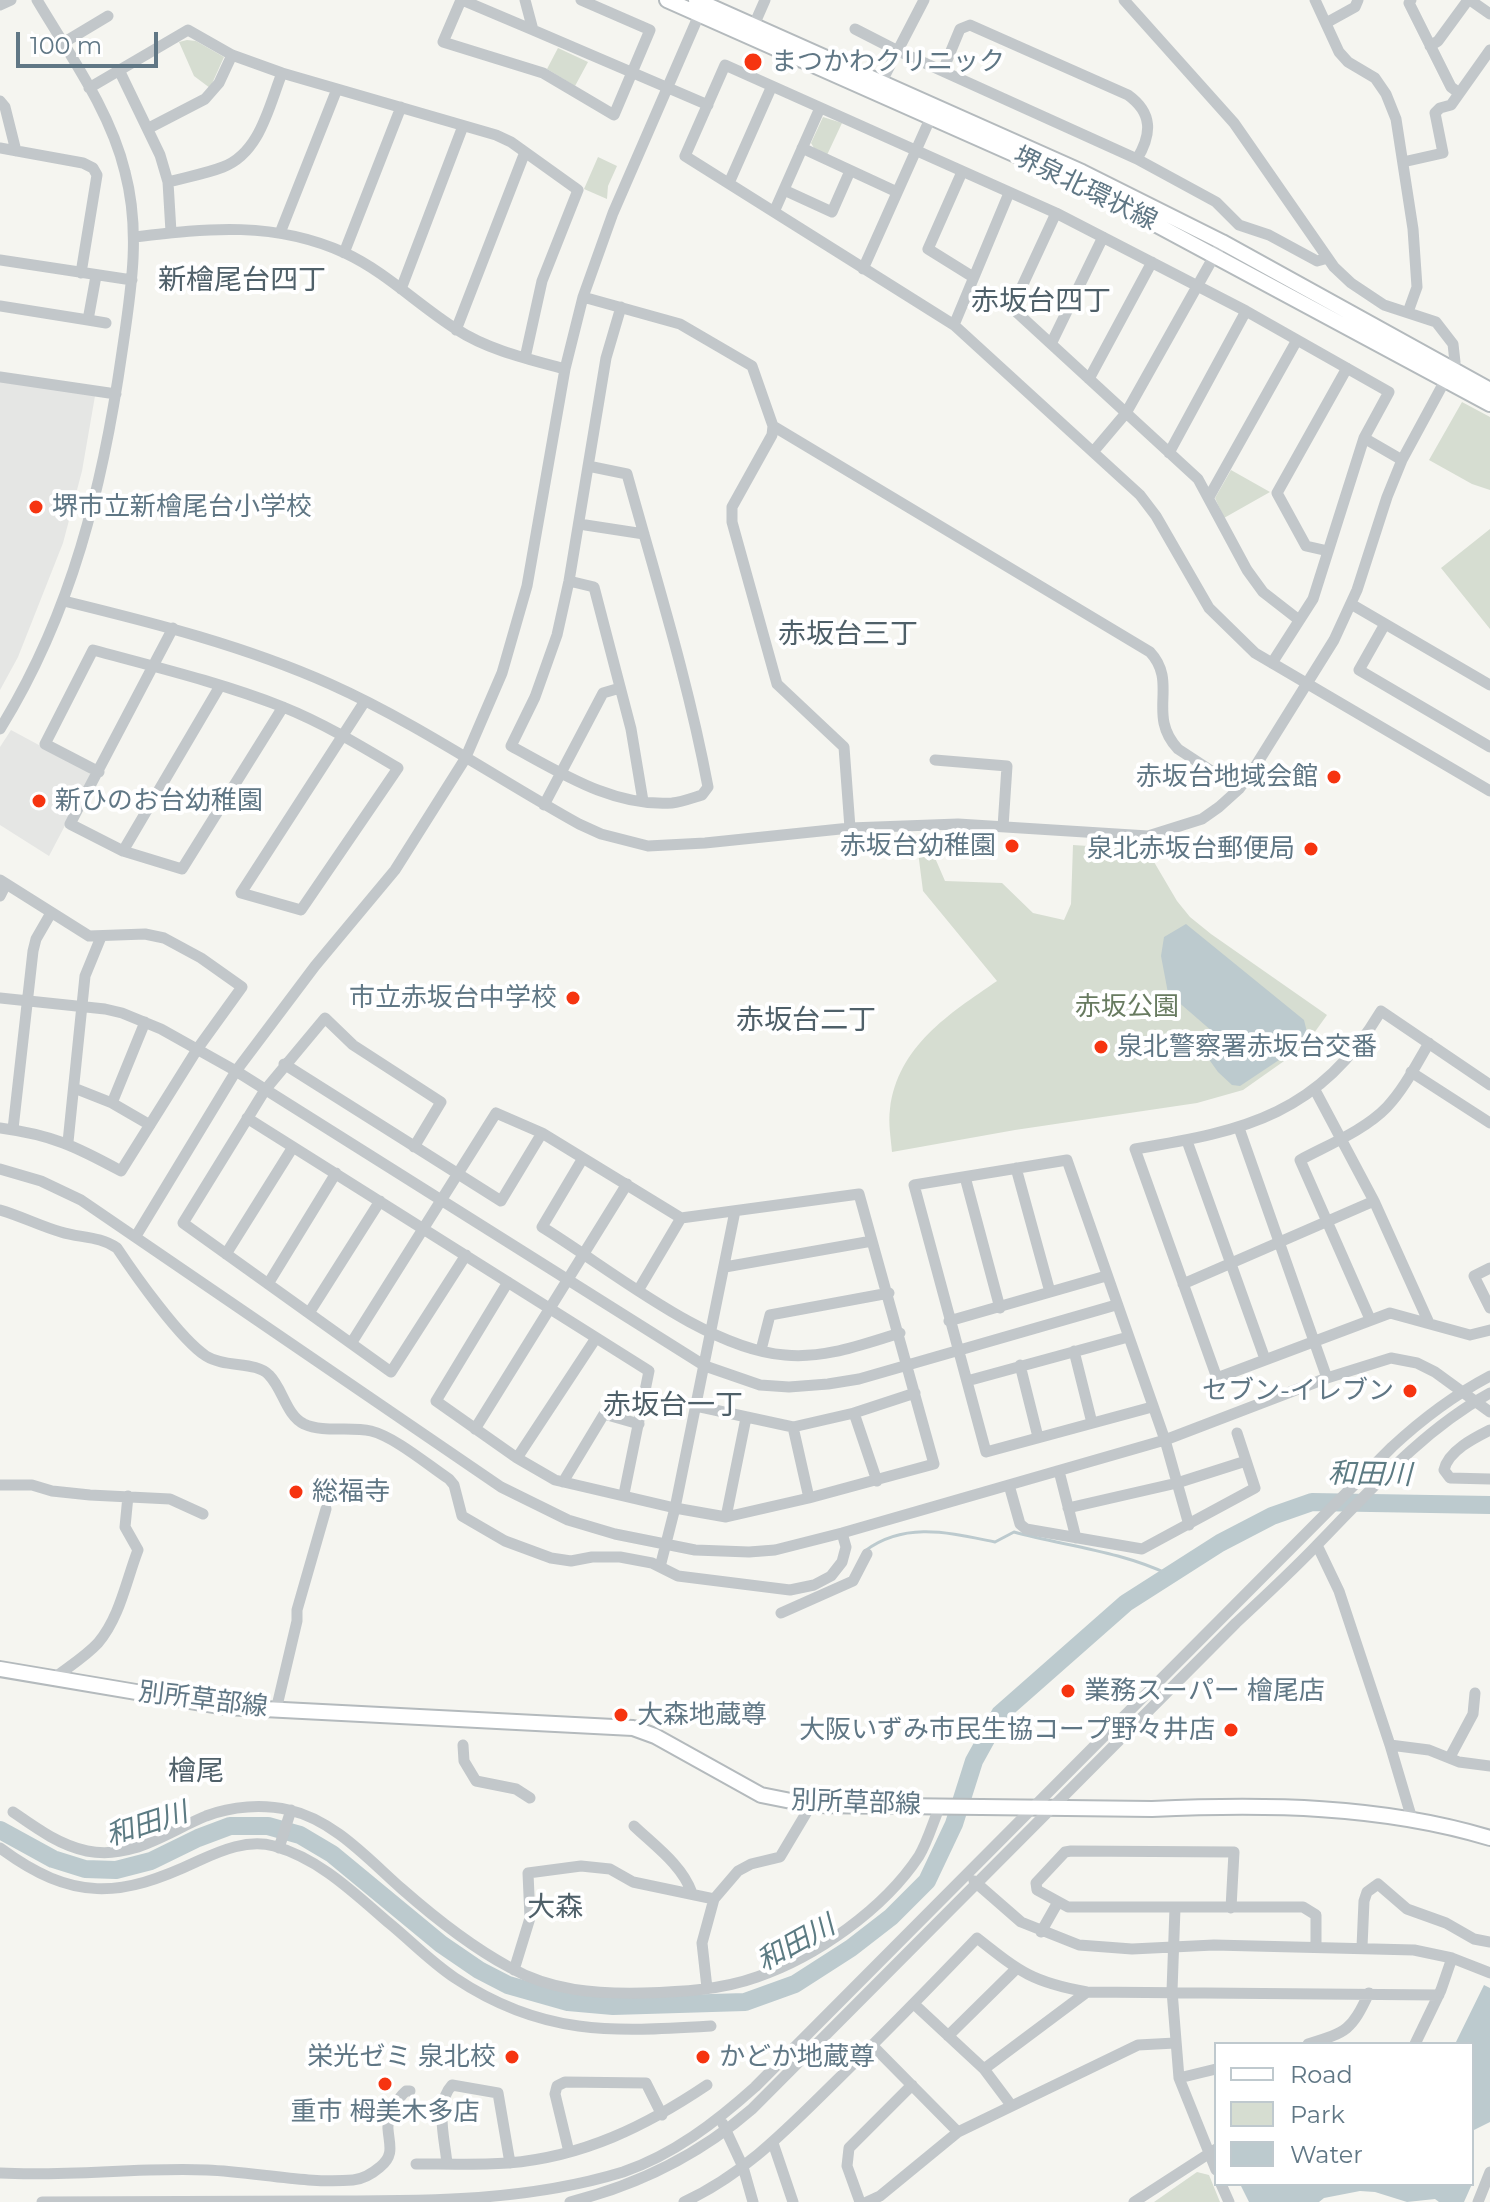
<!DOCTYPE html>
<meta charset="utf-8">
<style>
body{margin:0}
#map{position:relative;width:1490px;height:2202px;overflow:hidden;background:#f5f5f0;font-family:Montserrat,sans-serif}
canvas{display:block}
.legend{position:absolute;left:1214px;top:2042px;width:260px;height:144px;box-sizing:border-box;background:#fff;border:2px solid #bfc9ce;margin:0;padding:10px 14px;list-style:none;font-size:24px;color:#607785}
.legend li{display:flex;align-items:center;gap:16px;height:40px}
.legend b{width:40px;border:2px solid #bfc9ce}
.scale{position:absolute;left:16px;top:32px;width:142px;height:36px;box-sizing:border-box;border:4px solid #607785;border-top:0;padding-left:10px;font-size:24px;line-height:28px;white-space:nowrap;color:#607785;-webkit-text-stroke:6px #fff;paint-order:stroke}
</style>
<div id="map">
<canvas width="1490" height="2202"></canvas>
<ul class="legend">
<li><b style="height:10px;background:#fff"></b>Road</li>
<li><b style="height:22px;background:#d6ddd1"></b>Park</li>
<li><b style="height:22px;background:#bccace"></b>Water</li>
</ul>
<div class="scale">100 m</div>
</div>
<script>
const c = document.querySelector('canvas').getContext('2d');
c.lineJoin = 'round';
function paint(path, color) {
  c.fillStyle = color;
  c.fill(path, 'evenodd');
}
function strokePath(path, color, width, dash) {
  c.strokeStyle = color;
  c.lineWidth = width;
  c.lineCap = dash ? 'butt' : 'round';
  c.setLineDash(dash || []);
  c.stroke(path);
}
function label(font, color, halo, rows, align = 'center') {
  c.font = font + ' Montserrat,"Noto Sans JP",sans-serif';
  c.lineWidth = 8;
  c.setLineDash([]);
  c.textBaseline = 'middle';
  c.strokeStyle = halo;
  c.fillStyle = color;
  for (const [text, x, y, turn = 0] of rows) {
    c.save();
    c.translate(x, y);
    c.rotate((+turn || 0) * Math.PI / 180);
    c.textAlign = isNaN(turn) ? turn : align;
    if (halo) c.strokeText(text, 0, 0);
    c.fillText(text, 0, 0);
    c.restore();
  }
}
paint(new Path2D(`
 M0 381 95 396 82 471 63 543 18 657 0 690Z
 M11 730 89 772 91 776 49 856 0 825V747Z`), '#e5e6e4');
paint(new Path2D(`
 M187 40 196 41 224 57 210 88 194 76 179 42Z
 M558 48 588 62 575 86 547 69Z
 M823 117 842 123 827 155 814 148 811 143Z
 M598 157 617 166 608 186 607 199 584 189Z
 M1462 402 1490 417V490L1472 484 1429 460Z
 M1231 470 1270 492 1224 518 1215 498Z
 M1490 529V629L1441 568Z
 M917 844H929L945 881 1002 883 1033 913 1064 920 1071 904 1073 845 1147 850 1177 901 1190 917 1211 934 1327 1015 1304 1047 1243 1090 1197 1103 1015 1130 892 1152C891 1139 888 1123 890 1109 898 1046 949 1014 997 981L923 891Z
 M1197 2172 1209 2175 1220 2202H1154Z`), '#d6ddd1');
paint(new Path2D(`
 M1186 924 1304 1020 1308 1036 1285 1056 1240 1086 1232 1085 1218 1072 1203 1051 1213 1032 1168 993 1161 956 1164 937Z
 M1484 1985 1490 1988V2122L1472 2131V2044H1455Z
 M1240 2184H1472L1464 2202H1439L1435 2199 1407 2202 1375 2192 1360 2191 1324 2198 1319 2202H1249Z`), '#bccace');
strokePath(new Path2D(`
 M865 1551C905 1521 950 1533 995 1542L1014 1532C1066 1546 1120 1551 1170 1575`), '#bccace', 3);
strokePath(new Path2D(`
 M0 1830 53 1859 85 1869 116 1870 151 1861 198 1838 230 1826H268L300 1835 332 1854 441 1944 479 1970 508 1985 568 2002 613 2006 745 2002 795 1984 851 1948 891 1917 927 1881 954 1824 974 1761 1000 1714 1126 1603 1220 1543 1272 1516 1312 1502 1490 1505`), '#bccace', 18);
const major = new Path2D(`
 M667 0 1077 182 1490 404
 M696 0 1082 172 1222 242 1490 390
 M0 1669 225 1707 633 1728 655 1736 761 1795 811 1805 1152 1809C1265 1804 1381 1805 1490 1838`);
strokePath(major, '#b4babd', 18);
strokePath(new Path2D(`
 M461 0 443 42 543 73 614 115 650 30 581 0
 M462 0 533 30
 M525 0 533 30 708 105
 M1315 0 1339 52 1348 62 1375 78 1386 94 1396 119 1413 229 1417 287 1408 312
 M1411 0 1409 3 1451 87 1459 93
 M1470 0 1490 14
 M0 5 11 0
 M1326 23 1355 7 1358 0
 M754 25 765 0
 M855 29 896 50 1137 159 1216 202 1239 225 1269 235 1317 261 1328 258
 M63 43 108 16
 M1430 46 1438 41 1468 0
 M119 70 160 155 168 182 171 232
 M943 70 960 29 970 25 1128 95C1153 113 1152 134 1137 159
 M882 81 924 0
 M89 88 188 30 232 55 282 73 496 135 511 142 578 190 542 281 525 358
 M0 101 5 107 16 151
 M149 128 205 99 219 83 232 55
 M0 148 83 163 93 168 97 175 81 273
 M802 148 897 192
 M1403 162 1443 153 1435 113 1440 108 1451 105 1490 50
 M962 172 928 249 973 277
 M168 182C186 177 205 174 223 167 260 153 269 106 282 73
 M729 183 771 88
 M784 190 832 212 850 171
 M774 212 820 108
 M1056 213 1012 308 1198 479 1247 570 1263 592 1299 620
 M280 233 337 89
 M135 237C208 228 275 221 345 253 386 272 418 305 456 329 488 350 528 359 565 369
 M344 253 401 107
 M0 260 132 280
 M863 269 934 110
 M401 289 463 126
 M583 297 680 324 752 366 773 426 772 435 732 507V522L777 684 844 747 850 828
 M0 306 88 320 96 276
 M88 320 106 323
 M954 325 1009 193
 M456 330 525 152
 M1051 344 1103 237
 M0 377 116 394
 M1089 379 1152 262
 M773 426 1150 652C1179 683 1146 715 1178 749L1239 789
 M1364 438 1402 460
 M1093 452 1126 413 1222 242
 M1169 453 1246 311
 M588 466 627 474C656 579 688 680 708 787L702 795C692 798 682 802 672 803 613 807 561 773 511 746L535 697 557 635 569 581 606 358 621 307
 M1209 497 1297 340
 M579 524 644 534
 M1328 551 1306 546 1277 493 1347 368
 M569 581 594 587 631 729 643 801
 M64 601C154 623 245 646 330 684 417 723 496 778 579 824L601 834 648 846 705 843 850 828 958 824 1148 836 1202 819 1219 807 1239 789 1253 770 1334 640 1357 590 1387 497 1402 460 1455 362 1453 344 1436 322 1384 305 1351 283 1334 267 1234 123 1124 0
 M1351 604 1490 685
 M1385 624 1359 670 1490 747
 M173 628 70 824 123 851 220 686
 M1272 663 1313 599 1364 438 1389 392 1246 311 1056 213 725 65 685 156 954 325 1140 495 1156 516 1209 608 1255 653 1490 791
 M0 729C72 613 103 485 122 352 131 291 141 232 125 172 110 110 69 54 37 0
 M935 760 1007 766 1003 827
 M99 772 45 744 93 650C156 667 222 683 283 707 323 723 361 746 398 768L301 910 241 893 365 701
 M544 805 603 693 620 688
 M123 851 182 869 283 707
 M0 880 89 936 145 934 164 938 201 958 242 987 198 1048 121 1171C75 1146 52 1135 0 1128
 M0 896 6 884
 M0 998 105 1009 122 1013 161 1029 236 1071 705 1366 760 1385 789 1387 828 1384 859 1379 1116 1305
 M284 1064 501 1201 542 1133
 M1411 1072 1490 1123
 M1490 1085 1381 1011C1320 1113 1247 1131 1135 1149L1217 1378 1390 1313 1470 1335 1490 1330
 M74 1088 112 1103 150 1125
 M1315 1090 1374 1201 1429 1323
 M112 1103 145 1022
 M247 1118 649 1371 624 1494
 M1239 1128 1327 1378
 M13 1129 33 951 36 939 51 913
 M1187 1141 1265 1359
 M68 1142 85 976 101 937
 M414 1147 441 1102 353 1045 325 1018 265 1090 183 1223 391 1372 466 1255
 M583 1158 542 1227C609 1268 706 1349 785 1355 825 1359 863 1344 900 1333
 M1016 1168 1050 1292
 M0 1169 41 1181 81 1200 501 1487 568 1520 615 1534 695 1550 749 1552 775 1550 842 1533 1165 1440 1327 1378 1391 1358 1417 1363 1435 1372 1490 1412
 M965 1177 1000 1308
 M0 1210C21 1216 40 1226 61 1232 80 1238 100 1236 117 1248 135 1275 180 1339 206 1356 225 1368 256 1361 269 1375 283 1389 286 1415 304 1424 324 1433 350 1426 371 1431 395 1437 428 1465 449 1479L454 1485 462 1516 505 1541 551 1558 571 1561 592 1557H620L652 1563 678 1576 790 1590 814 1585 831 1576 842 1562 846 1547 842 1533
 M136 1236 236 1071 315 966 395 870 465 759 502 673 527 586 565 369 583 297 613 213 702 8
 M226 1254 293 1147
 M725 1267 872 1241
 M1490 1268 1474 1276 1490 1308
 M268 1284 336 1173
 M1183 1284 1374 1201
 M639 1289 681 1218
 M309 1313 380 1201
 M1370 1319 1300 1160C1328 1145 1365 1130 1387 1107 1404 1089 1416 1065 1429 1043
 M949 1321 1106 1276
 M352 1342 496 1113 542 1133 681 1218 859 1194 934 1464 809 1498 726 1517 675 1508 555 1480 517 1458 436 1401 508 1282
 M761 1350 770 1315 889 1293
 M1074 1351 1092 1423
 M1020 1365 1038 1437
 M967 1381 1128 1337
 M696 1406 793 1427 854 1413 915 1393
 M1152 1407 986 1452 914 1185 1067 1160 1165 1440 1189 1525
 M854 1413 877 1481
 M793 1427 809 1498
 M475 1429 627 1184
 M1490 1430C1474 1438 1448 1451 1444 1470L1450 1478 1490 1479
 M517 1458 596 1338
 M1059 1471 1076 1538
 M563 1482 604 1414 639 1424
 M0 1485H32L52 1491 90 1495 170 1499 203 1514
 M1009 1485 1020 1524 1026 1529 1142 1549 1255 1488 1237 1433
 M1068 1508 1177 1483 1246 1461
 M726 1517 746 1418
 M1317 1545 1339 1591 1390 1745 1412 1819
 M660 1567 675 1508 735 1211
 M781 1613 853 1581 867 1554
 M53 1679C68 1667 85 1657 98 1643 120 1617 126 1581 138 1550L125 1527 128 1496
 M276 1710 297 1621V1610L326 1509
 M463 1745 464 1761 476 1781 516 1789 530 1798
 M1390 1745 1429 1750 1459 1762 1490 1766
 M1450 1757 1473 1714 1475 1693
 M13 1812C36 1828 59 1845 87 1851 132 1860 167 1832 206 1816 232 1806 263 1804 289 1810 334 1820 369 1860 402 1889 435 1918 470 1946 509 1967 551 1991 596 1994 643 1993 680 1992 721 1990 757 1977 816 1957 884 1909 919 1856 928 1841 933 1822 940 1806
 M634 1826C655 1846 682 1865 692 1893
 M0 1848C73 1902 120 1898 198 1861 222 1850 248 1839 274 1846 320 1859 354 1893 389 1923 411 1941 431 1962 455 1978 542 2036 612 2032 711 2026
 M279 1848 291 1810
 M974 1881 1021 1922 1079 1945 1132 1949 1214 1945 1414 1950 1452 1958 1490 1973
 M714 1899 738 1871 751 1864 780 1857 811 1805
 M1175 1908 1172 1991 1179 2078 1216 2170
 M1231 1908 1234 1852 1071 1851 1065 1852 1036 1883 1037 1890 1068 1907H1303L1316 1915V1947
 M1041 1932 1058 1902
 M1362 1947 1364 1901 1367 1892 1378 1884 1407 1909 1446 1923 1474 1939 1490 1942
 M514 1970 530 1918 528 1873 581 1866 610 1869 633 1882 714 1899 702 1943 707 1988
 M914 2004 984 2069 1011 2105
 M948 2036 1016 1969
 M1308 2044C1347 2032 1351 2031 1369 1993
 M1415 2044 1441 1990 1452 1958
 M872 2045 958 2132
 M984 2069 1087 1992
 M1179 2078 1216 2069
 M723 2124 743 2167 753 2202
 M773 2143 793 2202
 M569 2152 555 2094 557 2086 565 2082 646 2083 662 2115
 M416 2164C446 2164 478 2165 508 2163 583 2157 646 2126 707 2085
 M447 2164C445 2139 434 2104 452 2085L498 2093 510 2163
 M0 2173C69 2177 138 2167 207 2170 256 2172 305 2184 353 2180 363 2179 373 2173 380 2167 395 2155 389 2144 388 2129 387 2116 397 2099 406 2091H410
 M1221 2184 1229 2202
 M42 2202C136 2202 229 2201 322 2201 424 2201 525 2202 623 2172 673 2155 716 2122 755 2087L1392 1447C1422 1419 1454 1395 1490 1376
 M570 2202C638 2185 699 2155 752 2109L1236 1623C1263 1598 1290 1573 1316 1546 1370 1491 1421 1431 1490 1393
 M684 2202C745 2174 789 2127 836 2081 884 2034 931 1986 977 1938 1020 1972 1032 1982 1087 1992L1439 1995
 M860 2202 847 2166 849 2148 912 2085
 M867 2202 880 2196 958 2132 1138 2045 1175 2043
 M1134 2202 1216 2149
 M1478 2202 1490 2172`), '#c2c7ca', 11);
strokePath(major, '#fff', 14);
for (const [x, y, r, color] of [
 [753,62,10,"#f63410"],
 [36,507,8,"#f63410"],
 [1334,777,8,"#f63410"],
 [39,801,8,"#f63410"],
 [1012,846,8,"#f63410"],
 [1311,849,8,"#f63410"],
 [573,998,8,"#f63410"],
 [1101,1047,8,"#f63410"],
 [1410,1391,8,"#f63410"],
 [296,1492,8,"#f63410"],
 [1068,1691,8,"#f63410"],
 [621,1715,8,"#f63410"],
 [1231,1730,8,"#f63410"],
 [512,2057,8,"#f63410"],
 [703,2057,8,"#f63410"],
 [385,2084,8,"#f63410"]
]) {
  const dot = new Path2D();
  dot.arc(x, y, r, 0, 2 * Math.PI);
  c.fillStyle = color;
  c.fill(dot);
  strokePath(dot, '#fff', 3);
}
label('26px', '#607785', '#fff', [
 ["まつかわクリニック",771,62],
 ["堺市立新檜尾台小学校",52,507],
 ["赤坂台地域会館",1318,777,"right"],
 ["新ひのお台幼稚園",55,801],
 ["赤坂台幼稚園",996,846,"right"],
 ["泉北赤坂台郵便局",1295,849,"right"],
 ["市立赤坂台中学校",557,998,"right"],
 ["泉北警察署赤坂台交番",1117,1047],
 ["セブン-イレブン",1394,1391,"right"],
 ["総福寺",312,1492],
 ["業務スーパー 檜尾店",1084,1691],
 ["大森地蔵尊",637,1715],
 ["大阪いずみ市民生協コープ野々井店",1215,1730,"right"],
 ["栄光ゼミ 泉北校",496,2057,"right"],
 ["かどか地蔵尊",719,2057],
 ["重市 栂美木多店",385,2112,"center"]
], 'left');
label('26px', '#607785', '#fff', [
 ["堺泉北環状線",1085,189,26],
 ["別所草部線",203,1700,7],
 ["別所草部線",856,1803,2]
]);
label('26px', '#687b60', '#fff', [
 ["赤坂公園",1127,1007]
]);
label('28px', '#4f6069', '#fff', [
 ["新檜尾台四丁",242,281],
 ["赤坂台四丁",1041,302],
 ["赤坂台三丁",848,635],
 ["赤坂台二丁",806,1021],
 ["赤坂台一丁",673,1406],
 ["檜尾",196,1772],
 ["大森",555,1908]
]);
label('italic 28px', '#5c7b83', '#fff', [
 ["和田川",1370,1475,1],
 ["和田川",147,1825,-18],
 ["和田川",796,1944,-29]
]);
</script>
